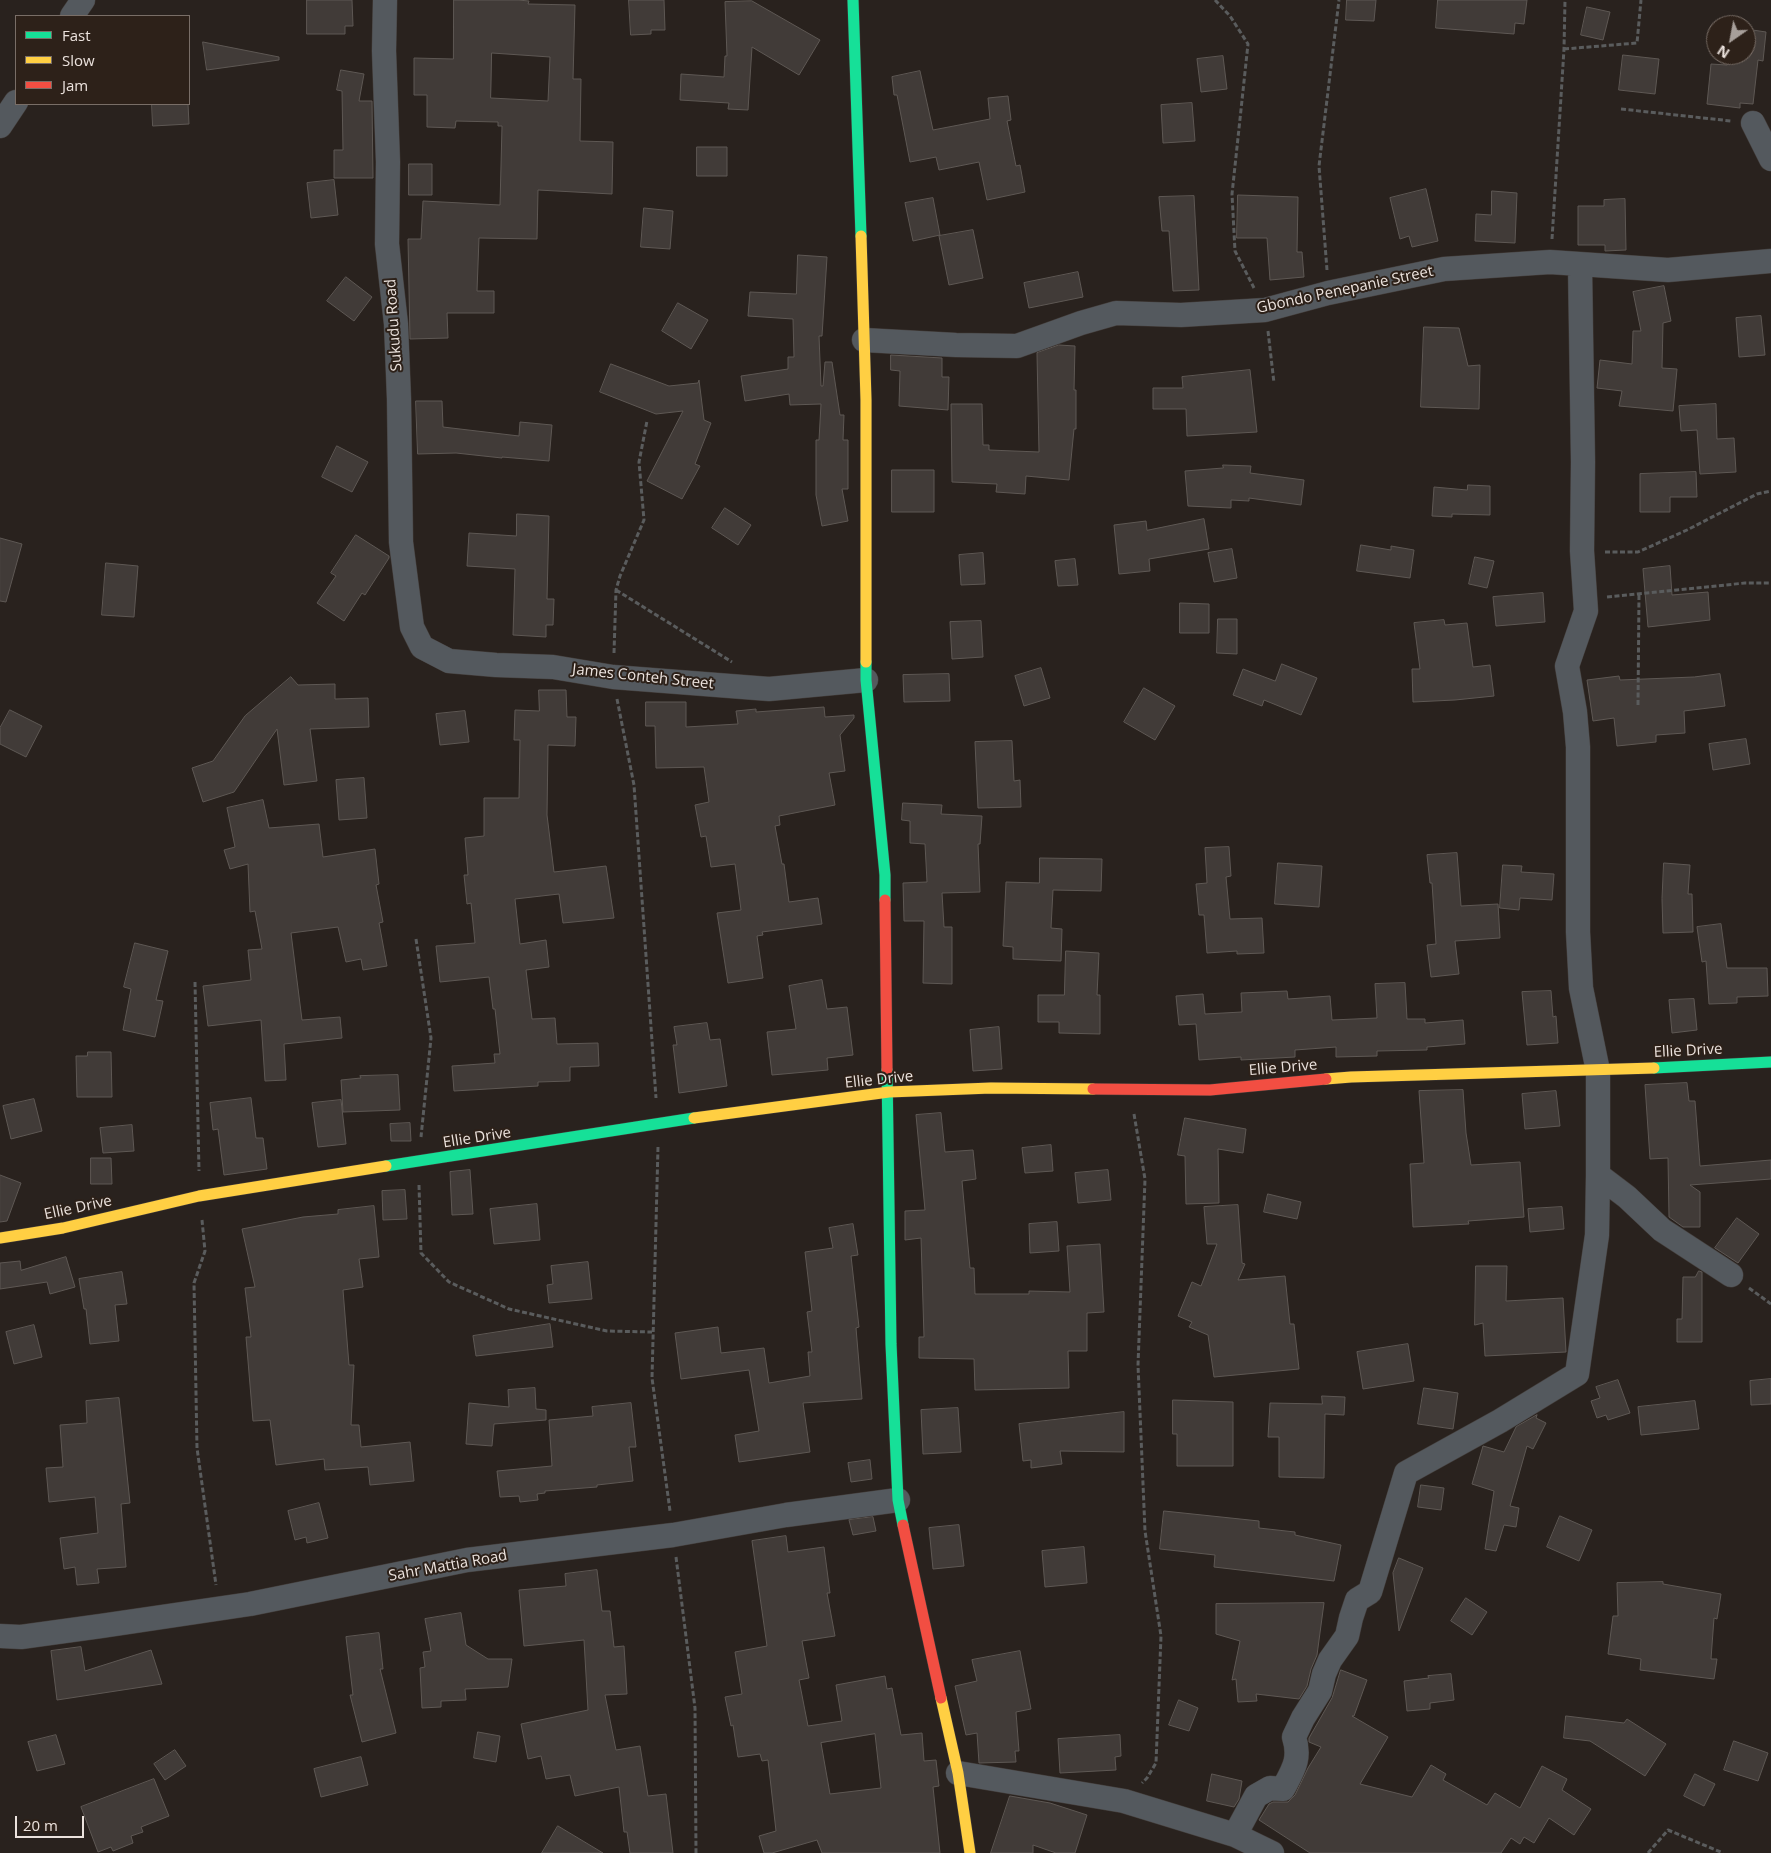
<!DOCTYPE html>
<style>
body{margin:0}
#map{position:relative;width:1771px;height:1853px;overflow:hidden;background:#29221e;font-family:"Open Sans",sans-serif}
canvas{display:block}
.legend{position:absolute;left:15px;top:15px;width:175px;height:90px;box-sizing:border-box;background:#2d2119;border:1px solid #796e67;margin:0;padding:6px 9px;list-style:none;font-size:15px;color:#ebe2dd}
.legend li{display:flex;align-items:center;gap:10px;height:25px}
.legend b{width:25px;border:1px solid #796e67}
.north{position:absolute;left:1706px;top:15px;width:50px;height:50px;box-sizing:border-box;background:#2d2119;border:1px solid #796e67;border-radius:50%;rotate:213deg;font-size:14px;font-weight:700;line-height:20px;text-align:center;color:#ebe2dd}
.north::after{content:'';display:block;margin:auto;width:18px;height:22px;background:#a79f9a;clip-path:polygon(50% 0,100% 100%,50% 72%,0 100%)}
.scale{position:absolute;left:15px;top:1816px;width:69px;height:22px;box-sizing:border-box;border:2px solid #ebe2dd;border-top:0;padding-left:6px;font-size:15px;line-height:18px;white-space:nowrap;color:#ebe2dd;-webkit-text-stroke:4px #2d2119;paint-order:stroke}
</style>
<div id="map">
<canvas width="1771" height="1853"></canvas>
<ul class="legend">
<li><b style="height:6px;background:#16e098"></b>Fast</li>
<li><b style="height:6px;background:#ffcf43"></b>Slow</li>
<li><b style="height:6px;background:#f24e42"></b>Jam</li>
</ul>
<div class="north">N</div>
<div class="scale">20 m</div>
</div>
<script>
const c = document.querySelector('canvas').getContext('2d');
c.lineJoin = 'round';
function paint(path, color) {
  c.fillStyle = color;
  c.fill(path, 'evenodd');
}
function strokePath(path, color, width, dash) {
  c.strokeStyle = color;
  c.lineWidth = width;
  c.lineCap = dash ? 'butt' : 'round';
  c.setLineDash(dash || []);
  c.stroke(path);
}
function label(font, color, halo, rows, align = 'center') {
  c.font = font + ' "Open Sans",sans-serif';
  c.lineWidth = 4;
  c.setLineDash([]);
  c.textBaseline = 'middle';
  c.strokeStyle = halo;
  c.fillStyle = color;
  for (const [text, x, y, turn = 0] of rows) {
    c.save();
    c.translate(x, y);
    c.rotate((+turn || 0) * Math.PI / 180);
    c.textAlign = isNaN(turn) ? turn : align;
    if (halo) c.strokeText(text, 0, 0);
    c.fillText(text, 0, 0);
    c.restore();
  }
}
const building = new Path2D(`
 M307 0H352L353 26H345V34H307Z
 M454 0H518L529 1 528 4 575 5 573 79H581L580 141 613 142 612 194 538 190 537 239 479 238 477 291H494V313H447L448 338 410 339 408 239H421L423 201 500 205 502 126H498V122L456 121 455 128 427 127V95H414V58L453 59ZM492 53 550 57 548 101 491 98Z
 M629 0H664L665 30H651V34L631 35Z
 M1347 0H1376L1374 21 1346 20Z
 M1438 0H1527L1524 24 1515 23 1514 34 1436 28Z
 M752 1 820 40 799 75 752 47 748 110 728 109 729 103 680 100 681 74 724 77 725 56H727L725 2Z
 M1587 7 1610 12 1603 40 1581 35Z
 M1746 29 1766 32 1763 61 1758 60 1753 104 1740 103V108L1707 104 1711 64 1727 65 1728 55H1746Z
 M203 42 279 57V60L207 70Z
 M1623 55 1659 59 1655 94 1619 90Z
 M1223 56 1227 89 1201 92 1197 59Z
 M341 70 364 74 359 101H372L373 178H334V150H343L342 91 337 90Z
 M920 71 933 130 990 119 988 98 1008 96 1011 120 1007 121 1016 166 1020 165 1025 192 987 200 979 162 939 170 936 157 910 162 897 95H894L892 77Z
 M1192 103 1195 141 1163 143 1161 105Z
 M152 104H188L189 124 153 126Z
 M697 147H727V176H697Z
 M409 164H432V195H409Z
 M334 180 338 215 311 218 307 183Z
 M1426 189 1438 241 1412 247 1409 236 1400 239 1390 198Z
 M1492 191 1517 193 1515 243 1475 241 1476 214 1491 215Z
 M1238 195 1298 197 1297 252H1302L1304 277 1270 280 1267 238H1237Z
 M1194 196 1199 290 1173 291 1169 231H1162L1159 197Z
 M933 198 940 235 913 241 905 203Z
 M1625 199 1626 250 1605 251V245H1578V206H1604V200Z
 M644 208 673 211 670 249 641 247Z
 M973 230 983 278 949 285 939 236Z
 M798 255 827 257 822 336H819L821 386H823L825 362H832L840 415H844L843 440H848V489H842L848 521 822 526 816 495V440H819L821 404 790 405 789 394 745 401 741 376 788 369V357H794L793 319 748 316 750 292 796 294Z
 M1078 272 1083 297 1029 308 1024 283Z
 M346 277 372 297 354 321 327 301Z
 M1664 286 1671 321 1663 323 1662 368 1677 369 1673 411 1619 406 1622 391 1597 388 1600 360 1632 364 1633 331H1641L1633 292Z
 M678 303 708 320 691 349 662 331Z
 M1761 316 1765 355 1739 357 1736 318Z
 M1424 327 1459 328 1468 366 1480 365 1479 409 1421 407Z
 M1059 345 1075 346 1074 390H1076V429H1074L1069 480 1026 476 1025 494 996 492 997 484 952 482 951 404H982L983 445H989V450L1039 452 1037 353Z
 M891 355 942 358V377H949L948 410 899 406 900 371 891 370Z
 M611 364 669 386 698 383 699 380 704 420 711 423 695 464 700 466 682 499 647 481 683 411 656 414 600 392Z
 M1250 370 1257 432 1187 436 1186 409H1153V388H1183L1182 377Z
 M416 401H442L443 427 519 436 520 422 552 425 549 461 502 457V458L456 453 418 454Z
 M1716 404 1717 439 1734 438 1736 472 1700 474 1697 430 1681 431 1679 406Z
 M337 446 368 462 352 492 322 477Z
 M1223 465 1251 466 1250 473 1304 480 1301 505 1249 498V501L1231 500V508L1188 506 1185 471 1223 468Z
 M892 470H934V512H892Z
 M1696 472 1697 497H1670V512H1640V474Z
 M1468 485 1490 486V515L1452 514V517L1432 516 1434 487 1467 490Z
 M725 508 751 525 738 545 712 528Z
 M517 514 549 516 547 599H554L553 625H546V637L513 635 515 569 467 566 469 533 516 536Z
 M1204 519 1209 549 1149 559 1150 571 1119 574 1114 525 1146 521 1147 530Z
 M356 535 389 556V558L365 595 362 593 344 621 317 603 336 576 331 573Z
 M0 538 22 544 6 602 0 601Z
 M1361 545 1391 550V546L1414 550 1410 578 1357 571Z
 M1232 549 1237 578 1214 582 1208 553Z
 M983 553 985 584 961 585 959 555Z
 M1475 557 1494 561 1487 588 1469 584Z
 M1075 559 1078 585 1058 586 1055 561Z
 M106 563 138 566 134 617 102 615Z
 M1670 566 1672 595 1708 592 1710 620 1648 627 1643 569Z
 M1543 593 1545 622 1496 626 1493 597Z
 M1180 603 1209 604V633H1180Z
 M1218 619H1237V654L1217 653Z
 M1444 620 1445 625 1467 623 1473 667 1490 665 1494 696 1455 700 1413 702 1412 669H1420L1414 623Z
 M981 621 983 657 952 659 950 622Z
 M1282 664 1317 678 1301 715 1264 700 1262 706 1233 695 1243 669 1275 681Z
 M1041 668 1050 698 1024 706 1015 676Z
 M949 674 950 701 904 702 903 675Z
 M1720 674 1725 706 1684 711 1685 733 1656 735V742L1617 746 1614 718 1593 721 1587 680 1619 676 1620 680 1694 677Z
 M291 677 298 685 335 684V699L368 698 369 727 310 729 317 781 284 785 277 729 234 792 203 802 192 768 213 761 245 716Z
 M1144 688 1175 706 1155 740 1124 722Z
 M539 690H566L567 717H576L575 746 548 745 547 815 554 872 606 866 614 918 563 923 559 894 515 899 520 944 546 940 549 967 526 970 532 1019 555 1018 557 1044 598 1043 599 1066 570 1067V1081L538 1082V1086L454 1091 452 1066 495 1063 494 1054H500L495 1009H493L489 977 440 982 436 946 475 943 471 903 467 904 464 875H468L465 838 484 836V798H519L520 740H514L515 710 539 711Z
 M646 702H686V727L738 724 736 711 756 709V712L824 707 825 717 854 715V718L840 735 845 771 829 773 835 805 779 816 780 825 775 826 782 864H784L789 902 818 898 822 924 762 932 763 935 757 936 763 978 728 983 717 913 741 910 735 864 711 867 706 836 701 837 695 805 709 802 704 767 656 768 655 726H646Z
 M10 710 42 726 26 757 0 744V728Z
 M465 711 469 742 440 745 436 714Z
 M1746 739 1750 764 1713 770 1709 744Z
 M1012 741 1014 781 1020 780 1021 807 978 808 975 742Z
 M364 778 367 818 339 820 336 780Z
 M263 800 269 828 319 824 323 857 375 849 379 884 376 885 383 922 379 923 387 966 363 970 361 959 346 962 338 927 291 933 302 1020 340 1017 342 1038 284 1044 286 1080 265 1081 261 1020 208 1026 203 986 251 980 248 950 262 949 255 911 250 912 248 864 230 869 224 850 235 847 227 808Z
 M903 803 942 805 941 814 982 816 980 844H978L980 892 942 893 944 927H952V984L923 983 924 921H904L903 883 927 882 925 844 910 843V821L902 820Z
 M1229 847 1231 876 1226 877 1230 919 1262 918 1264 953 1237 954V951L1207 953 1204 915H1199L1196 884 1207 883 1205 848Z
 M1457 853 1461 906 1498 904 1500 938 1455 941 1459 974 1431 977 1427 945 1436 944 1432 883H1430L1427 855Z
 M1040 858 1102 859 1101 891 1053 890 1051 928 1062 929 1061 961 1013 959V947L1003 946 1006 882 1039 883Z
 M1278 863 1322 866 1319 907 1275 904Z
 M1664 863 1690 865 1688 894H1692L1693 932 1663 933 1662 899Z
 M1503 865 1522 866 1521 872 1554 874 1552 900 1520 898 1519 910 1500 908Z
 M1721 924 1727 968H1767L1768 996 1737 997V1003L1709 1004 1706 961 1702 962 1697 927Z
 M135 943 168 951 156 1000 163 1001 155 1037 123 1030 131 989 124 987Z
 M1066 951 1099 953 1097 995H1100V1034L1059 1033V1022H1038V995H1064Z
 M822 980 827 1009 847 1007 853 1055 827 1058 828 1070 772 1075 767 1032 796 1029 789 986Z
 M1405 983 1407 1019H1425V1023L1463 1020 1465 1044 1427 1047V1050L1377 1051V1056L1336 1057V1047L1295 1050V1057L1241 1060V1057L1199 1060 1196 1024 1179 1025 1176 996 1203 994 1205 1014 1242 1012 1241 993 1287 991 1288 999 1330 996 1332 1020 1377 1018 1375 984Z
 M1551 991 1553 1017 1556 1016 1558 1043 1527 1045 1522 992Z
 M1694 999 1697 1030 1672 1033 1669 1000Z
 M707 1023 710 1040 720 1039 727 1086 679 1093 673 1045H677L674 1027Z
 M999 1027 1002 1069 973 1071 970 1030Z
 M88 1052H111L112 1097H77L76 1056H87Z
 M398 1075 400 1110 343 1112 341 1080 361 1078 360 1076Z
 M1687 1083 1689 1101H1695L1700 1166 1771 1160V1179L1690 1185 1700 1192V1227H1683L1669 1217 1668 1158 1650 1159 1645 1085Z
 M1463 1090 1466 1133 1471 1165 1520 1162 1524 1217 1468 1221 1469 1224 1413 1227 1410 1164 1424 1163 1419 1091Z
 M1556 1091 1560 1126 1525 1129 1522 1094Z
 M251 1098 256 1138H263L267 1169 224 1175 218 1129 213 1130 210 1103Z
 M34 1099 42 1131 11 1139 3 1106Z
 M341 1100 346 1144 318 1147 312 1103Z
 M941 1113 945 1152 973 1150 976 1179 962 1181 970 1268H974L975 1294H1029V1291L1070 1292 1067 1246 1100 1244 1104 1312 1087 1313V1351H1068L1069 1388 975 1390 974 1359 919 1358V1337H924L921 1238 905 1240V1211L925 1210 916 1115Z
 M1185 1118 1246 1129 1243 1153 1218 1149 1219 1203 1186 1204 1185 1156 1178 1155Z
 M410 1123 411 1141H391L390 1124Z
 M132 1125 134 1151 103 1153 100 1128Z
 M1051 1145 1053 1171 1025 1173 1022 1148Z
 M91 1158H111L112 1184H91Z
 M470 1170 473 1214 452 1215 450 1172Z
 M1108 1170 1111 1200 1078 1203 1075 1173Z
 M0 1175 21 1183 7 1221 0 1222Z
 M405 1190 407 1219 383 1220 382 1191Z
 M1268 1194 1301 1202 1297 1219 1264 1212Z
 M537 1204 540 1240 494 1244 490 1209Z
 M1238 1205 1242 1263 1245 1264 1238 1280 1285 1276 1290 1324H1294L1299 1369 1214 1377 1208 1335 1189 1327 1192 1322 1178 1316 1192 1282 1201 1286 1217 1244H1207L1204 1207Z
 M374 1206 379 1257 359 1259 363 1287 343 1290 349 1365H354L351 1425H359L361 1447 410 1442 414 1481 370 1485 368 1467 325 1470 324 1459 276 1465 270 1420 253 1421 246 1337H251L245 1288 255 1287 242 1229 303 1217 338 1214V1210Z
 M1562 1207 1564 1229 1530 1232 1528 1209Z
 M1737 1218 1759 1234 1738 1263 1715 1248Z
 M1057 1222 1059 1251 1030 1253 1029 1224Z
 M853 1224 858 1255 851 1256 859 1327 856 1328 862 1399 803 1403 810 1452 739 1462 735 1435 759 1431 749 1370 681 1379 675 1333 718 1327 721 1353 764 1348 769 1383 810 1376 808 1352H812L807 1312 812 1311 805 1252 833 1248 829 1228Z
 M66 1257 75 1287 50 1294 47 1282 0 1289V1263L20 1261 21 1270Z
 M588 1262 592 1299 549 1303 547 1285 553 1284 551 1266Z
 M1476 1266H1507L1506 1301 1563 1298 1566 1352 1485 1356 1483 1323 1475 1325Z
 M1699 1271 1702 1272V1342H1677V1319H1682L1683 1277H1695Z
 M122 1272 127 1304 115 1305 119 1341 90 1344 86 1309H84L79 1279Z
 M550 1324 553 1347 476 1356 473 1336Z
 M34 1325 42 1357 14 1364 6 1332Z
 M1408 1344 1414 1381 1363 1389 1357 1352Z
 M1771 1379V1404L1751 1405 1750 1381Z
 M1618 1380 1630 1413 1608 1420 1606 1415 1597 1418 1591 1401 1600 1398 1596 1387Z
 M535 1388 536 1409 546 1410V1420L494 1424 492 1446 466 1444 469 1403 509 1407 508 1390Z
 M1424 1388 1458 1393 1453 1429 1418 1424Z
 M1322 1396 1345 1397 1344 1415 1325 1414 1324 1478 1279 1477V1437H1268L1270 1403 1322 1404Z
 M119 1398 130 1503 121 1504 126 1567 97 1569 99 1583 77 1585 75 1567 64 1569 60 1538 98 1533 95 1497 49 1502 46 1468 63 1467 60 1425 87 1423 86 1401Z
 M1173 1400 1233 1402V1466H1177V1434H1173Z
 M1695 1401 1699 1429 1641 1435 1638 1407Z
 M631 1403 636 1447H629L633 1481 597 1485V1487L545 1491V1493L537 1494 538 1500 520 1502 519 1496 500 1497 497 1471 552 1466 549 1420 593 1416 592 1407Z
 M958 1408 961 1452 923 1454 921 1410Z
 M1124 1412V1452L1060 1451 1062 1464 1031 1468V1460L1023 1461 1019 1424Z
 M1537 1415 1536 1418 1546 1423 1533 1449 1527 1446 1510 1506 1519 1508 1516 1527 1504 1525 1496 1551 1485 1549 1494 1491 1472 1484 1483 1446 1504 1452 1516 1427Z
 M870 1460 872 1479 851 1482 848 1463Z
 M1421 1485 1444 1488 1441 1510 1418 1507Z
 M319 1503 328 1538 307 1543 306 1537 295 1540 288 1511Z
 M1164 1511 1259 1521V1528L1295 1532V1535L1341 1545 1334 1581 1214 1567 1215 1555 1160 1549Z
 M1560 1516 1592 1530 1579 1561 1547 1547Z
 M873 1517 876 1531 853 1535 849 1520Z
 M959 1525 964 1566 933 1569 929 1528Z
 M786 1536 788 1552 824 1547 830 1593H827L835 1636 802 1641 809 1678 799 1680 808 1726 842 1721 836 1685 885 1676 887 1689 892 1688 901 1735 922 1733 924 1761 936 1760 939 1786 933 1787 940 1853H822L817 1840 772 1853H764L759 1836 776 1831 768 1760 762 1761 760 1754 738 1757 733 1725 731 1726 725 1697 742 1694 735 1652 767 1646 752 1541ZM875 1734 881 1788 830 1794 821 1743Z
 M1084 1547 1087 1583 1045 1587 1042 1551Z
 M1399 1558 1423 1568 1399 1631 1393 1573Z
 M597 1570 602 1611H610L614 1647 624 1646 627 1694 605 1695 616 1750 640 1746 648 1796 666 1794 673 1853H630L627 1832H624L619 1787 575 1796 570 1775 546 1779 541 1756 528 1759 521 1724 588 1710 584 1640 524 1646 519 1590 566 1586 565 1574Z
 M1663 1582V1584L1721 1594 1717 1619 1714 1618 1711 1659H1717L1714 1679 1640 1670 1641 1659 1608 1654 1613 1616H1618L1617 1583Z
 M1466 1598 1487 1612 1472 1635 1451 1621Z
 M1324 1603 1317 1655 1311 1669 1307 1686 1299 1699 1256 1694 1257 1701 1238 1702 1236 1679 1232 1680 1240 1641 1216 1634V1604Z
 M461 1613 466 1645 488 1659H512L508 1687 465 1689 466 1700 441 1701V1707L422 1708 420 1668 425 1667 423 1652 431 1651 425 1619Z
 M379 1633 383 1669H380L396 1733 362 1742 350 1695H353L346 1637Z
 M81 1647 85 1671 151 1650 162 1684 57 1700 51 1651Z
 M1020 1651 1031 1709 1016 1712 1019 1751H1015L1016 1762 979 1763 977 1733 966 1735 955 1686 977 1681 972 1660Z
 M1341 1670 1367 1680 1354 1716H1352L1388 1737 1360 1784 1412 1797 1431 1765 1446 1774 1443 1780 1487 1805 1495 1793 1520 1808 1542 1766 1567 1779 1562 1790 1591 1809 1574 1835 1549 1818 1534 1843 1524 1837 1520 1844 1511 1838 1501 1853H1310L1259 1820 1269 1804 1273 1802H1288L1295 1795 1308 1768 1321 1747 1309 1742V1738L1332 1698Z
 M1451 1674 1454 1700 1430 1703V1709L1407 1711 1404 1681 1429 1678 1428 1676Z
 M1179 1700 1198 1708 1189 1731 1169 1725Z
 M1566 1716 1624 1723 1627 1719 1666 1744 1645 1776 1590 1741 1564 1738Z
 M478 1732 500 1736 496 1762 474 1758Z
 M56 1735 65 1764 37 1771 28 1742Z
 M1120 1735 1121 1756 1115 1757 1116 1770 1060 1773 1058 1739Z
 M1734 1741 1768 1753 1758 1781 1724 1770Z
 M175 1750 186 1766 165 1780 154 1764Z
 M361 1757 368 1785 321 1797 314 1769Z
 M1212 1774 1242 1781 1239 1799 1234 1807 1207 1801Z
 M1695 1774 1715 1784 1704 1806 1684 1796Z
 M154 1779 169 1816 141 1827 143 1832 131 1836 133 1843 113 1851 111 1847 98 1852 81 1807Z
 M1010 1796 1050 1803 1087 1815 1075 1853H1056L1033 1845V1853H991Z
 M558 1826 603 1853H542Z`);
paint(building, '#413b38');
strokePath(building, '#5e5854', 1);
const street = new Path2D(`
 M385 0 384 51 388 162 387 244 396 324 399 399 401 542 412 627 422 647 449 661 496 665 553 667 613 677 769 689 866 680
 M72 16 83 0
 M1753 123 1771 159
 M0 126 16 102
 M1580 265 1583 462 1582 551 1586 611 1567 666 1575 712 1578 747V932L1581 988 1598 1071V1175L1627 1197 1662 1230 1731 1275
 M864 340 956 345 1017 346 1081 323 1116 313 1181 315 1265 310 1328 293 1444 269 1550 262 1668 270 1771 261
 M0 1636 21 1637 101 1626 250 1604 467 1560 673 1535 786 1515 898 1500
 M958 1773 1124 1801 1235 1835 1272 1853
 M1235 1835 1256 1796 1270 1788 1283 1789C1293 1770 1301 1759 1294 1737L1303 1718 1320 1691 1324 1674 1330 1660 1347 1636 1351 1618 1357 1600 1370 1592 1406 1473 1500 1421 1577 1374 1597 1235 1598 1175`);
const fast = new Path2D(`
 M853 0 861 236
 M866 662V680L885 875V900
 M1654 1068 1771 1062
 M887 1070 891 1344 898 1500 903 1525
 M386 1166 694 1118`);
const slow = new Path2D(`
 M861 236 866 400V662
 M1326 1079 1351 1077 1654 1068
 M694 1118 889 1092 991 1088 1093 1089
 M0 1238 63 1228 199 1196 386 1166
 M941 1698 958 1773 970 1853`);
const jam = new Path2D(`
 M885 900 887 1070
 M1093 1089 1210 1090 1326 1079
 M903 1525 941 1698`);
strokePath(street, '#433d3a', 25);
strokePath(fast, '#433d3a', 12);
strokePath(slow, '#433d3a', 12);
strokePath(jam, '#433d3a', 12);
strokePath(new Path2D(`
 M1215 0 1230 16 1248 44 1232 194 1235 251 1254 288
 M1564 49 1637 43 1641 0
 M1621 109 1731 121
 M1552 239 1564 49 1565 0
 M1327 270 1319 166 1339 0
 M1268 331 1274 383
 M1605 552H1638L1687 530 1757 494 1771 491
 M616 590 732 662
 M1607 597 1745 583H1771
 M614 653 616 590 620 576 644 520 639 462 647 421
 M617 699 634 785 656 1098
 M1638 705 1639 594
 M416 939 431 1038 421 1137
 M195 982 199 1171
 M1134 1114 1145 1179 1138 1365 1145 1531 1161 1636 1156 1763 1147 1778 1142 1783
 M658 1147 652 1378 670 1511
 M419 1185 421 1253 449 1282 509 1309 607 1331 652 1332
 M202 1220 205 1251 194 1283 197 1448 216 1585
 M1749 1288 1771 1304
 M676 1557 695 1708 696 1853
 M1648 1853 1668 1830 1723 1853`), '#5a5c5d', 3, [5, 2.5]);
strokePath(street, '#54595e', 24);
strokePath(fast, '#16e098', 11);
strokePath(slow, '#ffcf43', 11);
strokePath(jam, '#f24e42', 11);
label('15px', '#ebe2dd', '#2d2119', [
 ["Gbondo Penepanie Street",1345,290,-12],
 ["Sukudu Road",394,325,-94],
 ["James Conteh Street",643,677,6],
 ["Ellie Drive",1688,1051,-3],
 ["Ellie Drive",1283,1068,-5],
 ["Ellie Drive",879,1080,-6],
 ["Ellie Drive",477,1138,-9],
 ["Ellie Drive",78,1208,-12],
 ["Sahr Mattia Road",448,1566,-10]
]);
</script>
